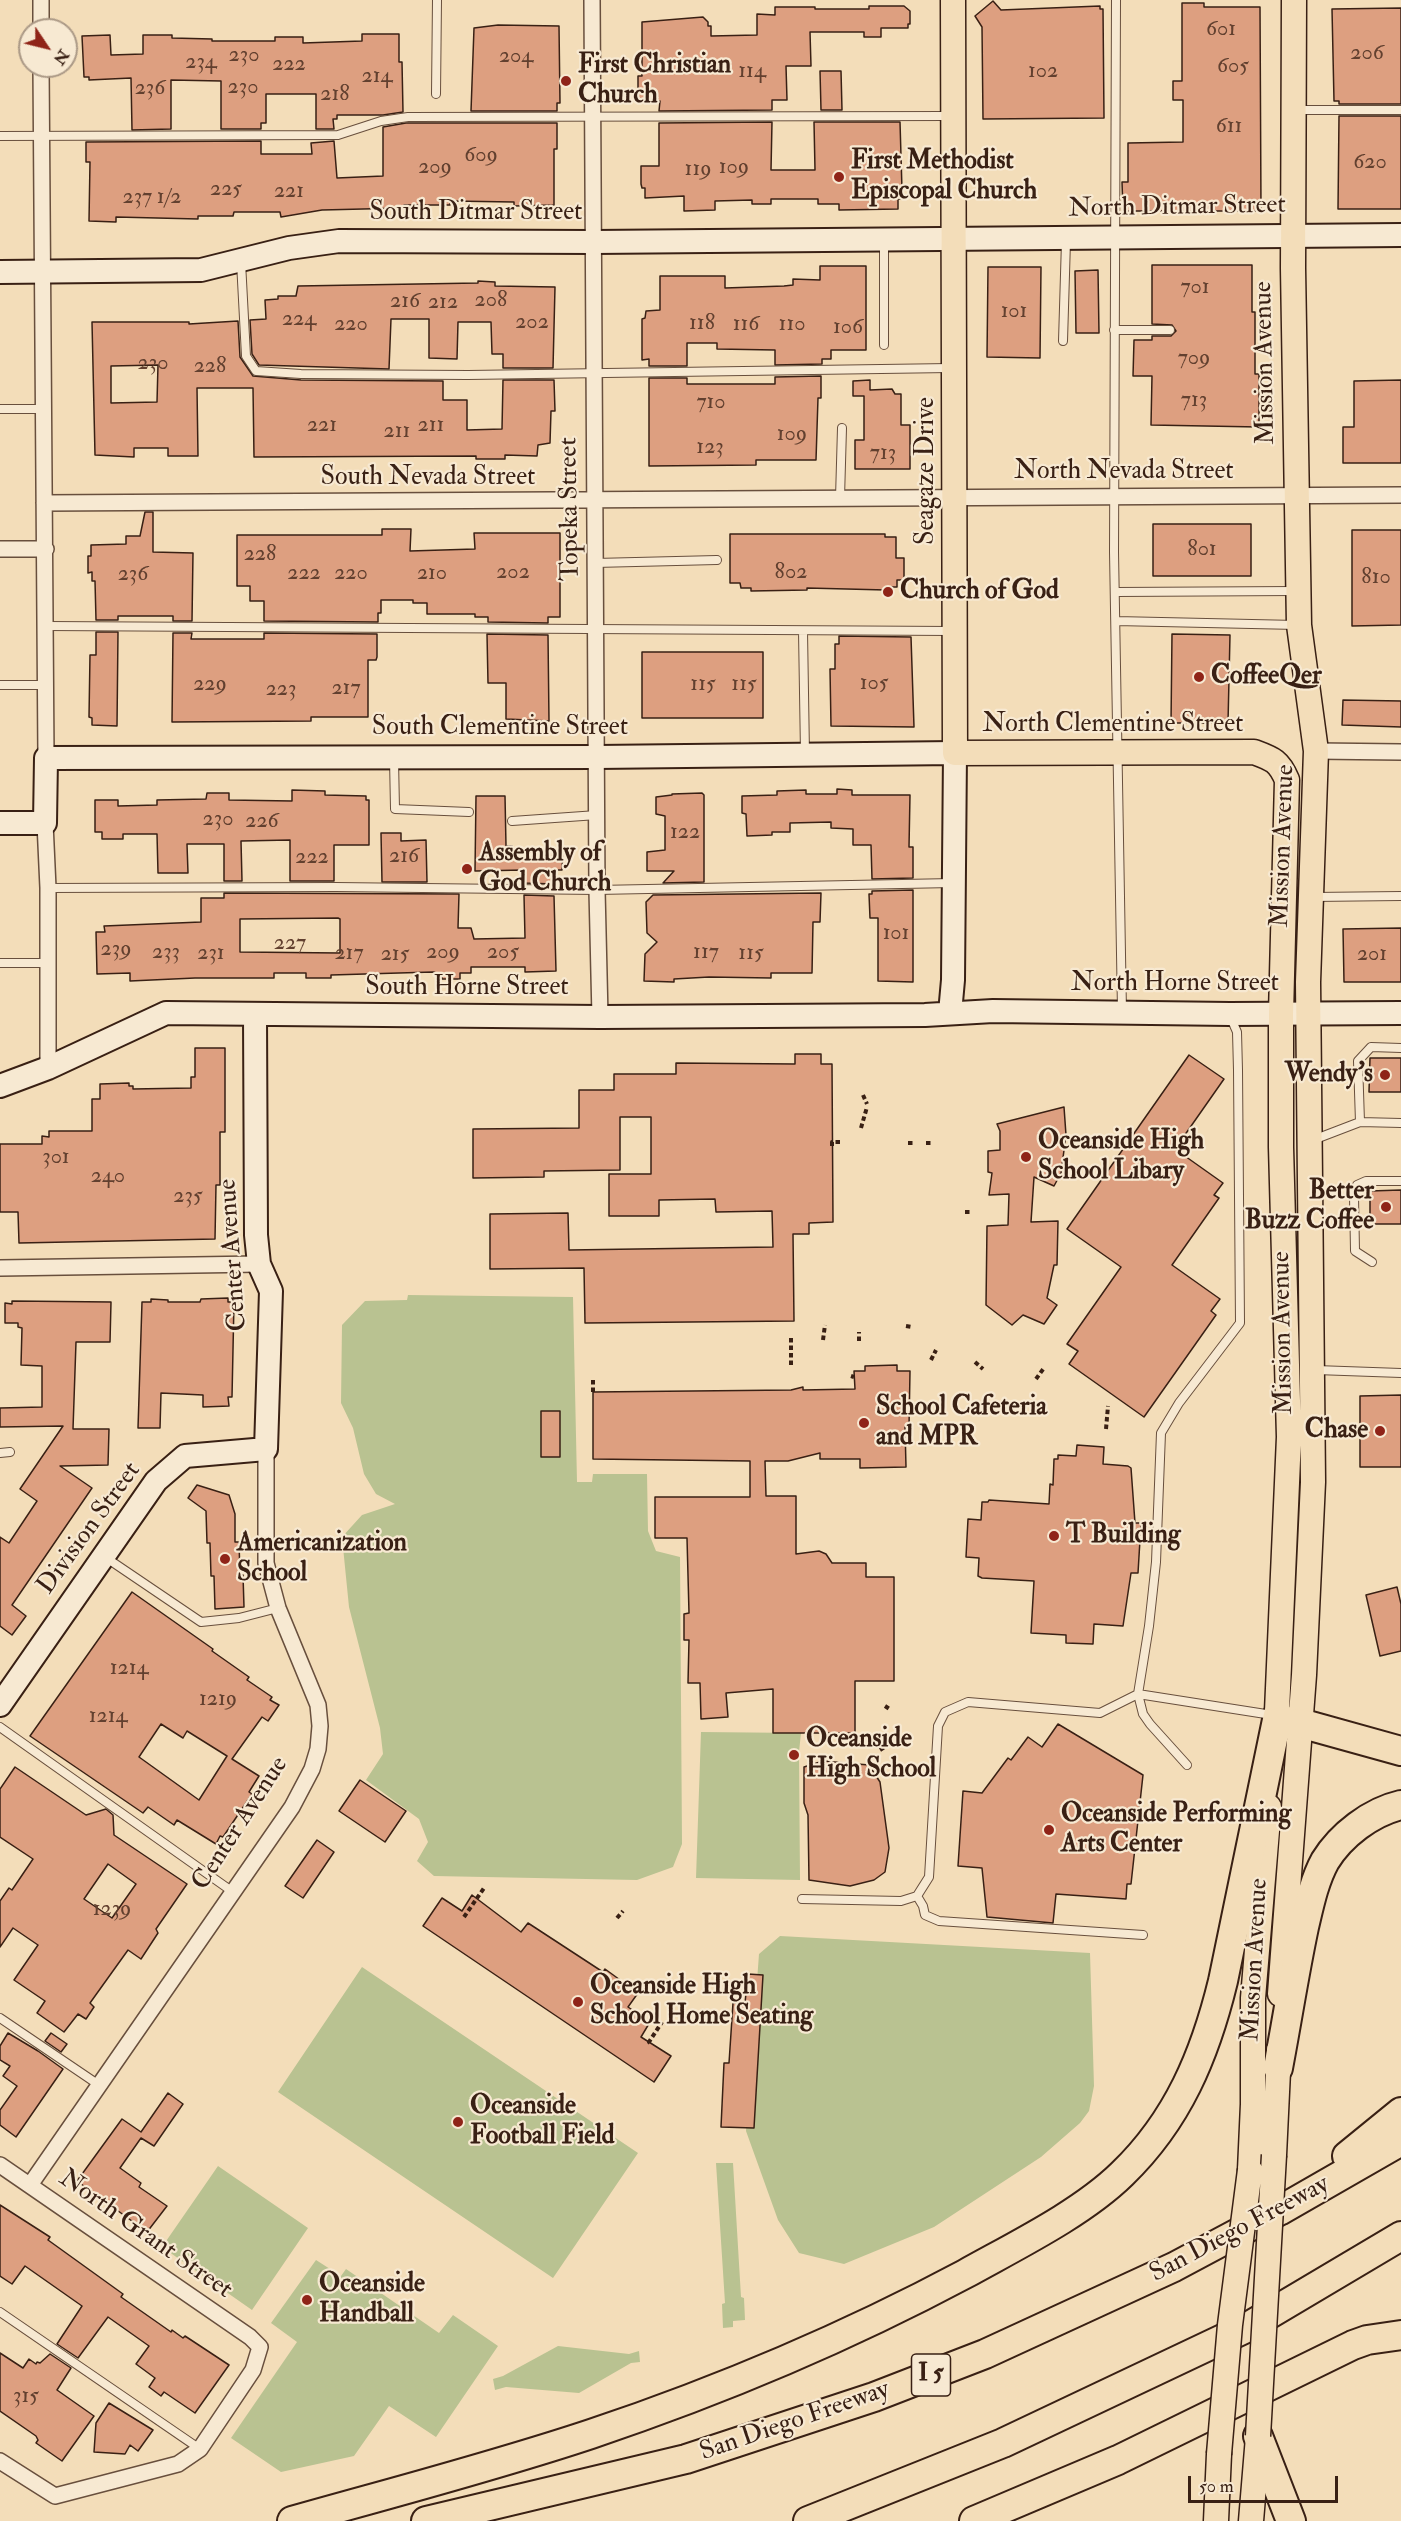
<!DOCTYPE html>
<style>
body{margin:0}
#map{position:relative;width:1401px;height:2521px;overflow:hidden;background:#f3ddb9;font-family:"IM FELL Double Pica",serif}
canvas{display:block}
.north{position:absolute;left:18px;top:18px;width:60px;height:60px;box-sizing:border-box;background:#f7e9d2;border:2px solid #ab9986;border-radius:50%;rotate:125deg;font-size:16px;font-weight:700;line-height:24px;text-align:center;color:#392014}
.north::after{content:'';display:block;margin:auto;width:21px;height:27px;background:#8f2418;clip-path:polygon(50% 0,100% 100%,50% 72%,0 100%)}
.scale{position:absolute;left:1188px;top:2476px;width:150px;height:27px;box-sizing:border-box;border:3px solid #392014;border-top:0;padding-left:8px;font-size:18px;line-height:21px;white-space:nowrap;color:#392014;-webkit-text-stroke:4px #f7e9d2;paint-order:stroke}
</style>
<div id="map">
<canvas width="1401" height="2521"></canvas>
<div class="north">N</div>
<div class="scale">50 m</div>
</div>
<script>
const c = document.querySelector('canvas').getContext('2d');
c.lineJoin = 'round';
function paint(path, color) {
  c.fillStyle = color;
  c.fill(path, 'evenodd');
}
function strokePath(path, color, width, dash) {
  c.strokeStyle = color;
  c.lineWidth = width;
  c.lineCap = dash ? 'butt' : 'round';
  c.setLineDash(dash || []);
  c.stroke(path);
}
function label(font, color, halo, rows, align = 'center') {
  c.font = font + ' "IM FELL Double Pica",serif';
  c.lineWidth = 4.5;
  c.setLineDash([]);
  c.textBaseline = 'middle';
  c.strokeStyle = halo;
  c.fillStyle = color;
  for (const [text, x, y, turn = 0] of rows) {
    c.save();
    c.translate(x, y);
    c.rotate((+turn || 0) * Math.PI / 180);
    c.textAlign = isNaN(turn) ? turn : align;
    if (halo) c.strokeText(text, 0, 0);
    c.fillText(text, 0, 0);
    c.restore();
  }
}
paint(new Path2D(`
 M408 1295 573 1297 577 1482H592L593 1474H647L648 1531 656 1551 680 1557 682 1844 673 1867 637 1880 434 1876 417 1861 428 1842 419 1819 366 1780 383 1754 380 1728 349 1607 342 1537 362 1515 395 1504 376 1494 364 1474 353 1428 341 1403 342 1325 365 1301 407 1300Z
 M701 1732 801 1733 799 1752 800 1880 696 1878Z
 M780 1936 1090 1953 1094 2086 1089 2111 1080 2123 1041 2157 934 2227 844 2264 799 2253 778 2220 746 2131 759 1954Z
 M362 1967 638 2153 553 2278 278 2092Z
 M716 2163H733L741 2297 744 2298 745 2320 733 2321V2327L723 2328 722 2304 725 2303Z
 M218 2166 308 2228 252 2310 162 2247Z
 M316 2260 341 2276 346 2269 439 2333 453 2315 498 2346 436 2437 389 2406 354 2456 281 2472 231 2438 297 2342 271 2323Z
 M558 2346 629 2354 639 2351 640 2362 631 2363 579 2393 506 2387 495 2390 493 2379 503 2376Z`), '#b9c291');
const building = new Path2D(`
 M993 1 1001 10 1100 6V9H1103L1104 118 983 119 982 27 975 16Z
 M1182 3H1204V7H1260L1261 211H1123L1122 182H1128V143L1183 142V100H1173V81H1182Z
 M869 6H904L910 11V24H908V28H881V37H864V32H810L811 66H786L787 100H772V110L659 111 660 101H638V76H642V22L703 17 708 22V26H711V36L757 35V14L775 15V7H815V9H869Z
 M1401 8V104H1339V101H1334L1332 9Z
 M498 25 559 26 560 103H557V111H471L474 28Z
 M362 34H399V62H402L403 112 383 115H337V119H333L334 129H316V94H266V123H261V129H221V81L171 80V129L132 130 131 78 89 80V77H84L82 36 110 35 111 55 143 54V35H172V38L212 39V41H275V37H303V43L362 41Z
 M820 71H841L842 110H821Z
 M1339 116H1401V209H1338Z
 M772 122 771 170H815L814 122H900L902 190 901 199H898V209L839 210V204H818V199H771V204H752V200L715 201V210L684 211V196L645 198V188H642L641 184V166H659V123Z
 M406 123H557V149H554V205L514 206V202L450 201V205H404V208L322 210 281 217 280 212H234L233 216H198V219L116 217V222L89 221 90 162H86V142L261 141V154H312L311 143 334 141 337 178 383 176V127Z
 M1152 265H1252V312H1255V374H1259V427L1151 425 1152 376H1133L1134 340H1152V336H1171L1176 331 1172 325 1152 324Z
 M820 266H866V350H831V359H822V364L775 365V350L717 349V343H687V366H649V359L642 360V319L645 318 646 311 660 310V276H725V288L784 286 793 285V279L820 280Z
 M988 267H1041L1040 358 987 357Z
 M1098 270 1099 333H1076L1075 271Z
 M478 281 495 282V286L555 287 553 368H503V354H492L491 322H458L457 359 429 358V319H391L389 369 259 365 252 354 250 320 266 319 265 300 278 299V296H296L298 286 478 283Z
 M238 321 240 357 253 376 301 380 443 381V400H467V430L502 429 503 380H554L555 411H551L550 443 538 445 537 456 505 455V459H476V456L254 457 253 388H197L198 456H168V448H134V457L95 455 92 322H189V324ZM158 365 157 402 111 403V366Z
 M821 376V398H818L816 460H756V465L649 466V378H687V384H775V377Z
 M870 380V390L892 389 895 394H901V425H910V469H855V440H864V396H853V381Z
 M1401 380V463H1343V427H1354V381Z
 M145 512H153V552L193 553 192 621H173V616H118V620H96L95 581H92V572L88 573V556H91V545L126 544V536H140Z
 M1153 524H1251V576H1153Z
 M382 529H411L410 551 475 549 474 533H560V617H548V623L488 622V617H475V614H427V603H413V600H381V613H378V622L264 621V601H250V586H237V535H382Z
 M1352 530H1401V625L1352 626Z
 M730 534H885V537H896V558H904V580H897V587H886V590L807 588V590L751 591V588H741L740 583H730Z
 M96 632H118L117 726 92 725V718L89 717 90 655H96Z
 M173 633H192L191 639H264V633L377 634V657L376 660H368V717H311V721L172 722Z
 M487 634 548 635 549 721 506 719V683H488Z
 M1172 634 1230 635 1228 723H1171Z
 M839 636 911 637 914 727 831 726 830 669H835V644H839Z
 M642 652H763V718H642Z
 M1343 700 1401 701V727L1342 725Z
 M837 789 852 790V795H910L909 847H913V878L872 879 871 845H853V829L831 828V822L790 823V832H772V835L747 836 746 814 742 813V796L777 795V791L806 790V794H837Z
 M292 790 325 791V795L366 796V800H369V845H334V881H290V840L241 841 242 881H224V844H187L188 873H158L157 834H123V839H102V832H95V800H118V806L157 805V800L206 799 207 793H229V800L292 801Z
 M702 793 704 795V882L663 883 674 871H647V852L665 850V816L656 814V797L672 795V794Z
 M476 796H505L506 846H512V850H563L562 870H554V884L524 883V870L475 871Z
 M381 833H401V841L426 840 427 882H382Z
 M913 890V982L878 981V918H870L869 894H872V891Z
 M224 893 459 894 458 928H471L474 939 525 938 524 895 554 896 556 971 525 972V967H471V973H460V979H442V974L433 972 331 975V978H306V973H274V978H195L130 981V973L97 974 96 932H105L104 926 201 922V898H224ZM240 919 338 918 340 919V953L240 952Z
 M821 893 820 922H813L812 973H771V978L709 977 674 979V982L644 981 645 954 657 942 647 933 646 902 653 895Z
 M1401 928V982H1344L1343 929Z
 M195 1048H225V1132H220V1185H216L215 1239 19 1243 18 1212H0V1144H42V1136L49 1137V1131H92V1099H100V1084L129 1083V1086H133V1089L191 1088V1077H195Z
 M795 1054H821V1064H832L833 1222 809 1223V1234H793L794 1321 585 1323 584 1268 490 1269V1214L568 1213 569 1250 773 1247 772 1211 716 1212 715 1199 659 1200V1216H609V1174H651V1117H620V1170L544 1171V1177L473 1178V1129L579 1128V1090H614V1074H676V1063L795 1064Z
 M1189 1055 1224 1079 1175 1149 1223 1183 1214 1195 1219 1198 1172 1265 1220 1299 1211 1311 1216 1315 1144 1417 1069 1364 1078 1351 1067 1344 1121 1267 1067 1229Z
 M1370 1058H1401V1092H1369Z
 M1064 1107 1066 1135 1061 1173 1054 1186 1034 1177 1031 1222 1058 1221 1057 1265H1054L1047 1298 1057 1305 1044 1324 1023 1315 1012 1325 986 1305 987 1226 1008 1225 1009 1194 989 1195 992 1173 988 1172V1151L1000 1150V1131L997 1124Z
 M1401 1190V1224H1370V1191Z
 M228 1298V1302H234L232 1397H228L229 1406 203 1407V1395L161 1393 160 1428H138L142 1302H151V1299L168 1300V1302H200L201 1299Z
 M12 1301 111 1302 110 1342H76L73 1429H109L108 1465 60 1466 92 1488 12 1605 26 1616 12 1635 0 1626V1537L9 1543 37 1501 20 1489 63 1426 0 1427V1408L42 1407V1366L21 1365 22 1328 18 1327V1323H5V1303L12 1304Z
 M897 1365V1371H910L909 1427H905L906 1467 860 1468V1459H820V1453L788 1461H765L766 1496H796V1554L819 1551 826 1554 832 1563H866V1577H894V1681H855V1733H773V1689L726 1693 728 1717 701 1719 700 1683H688L689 1640H684V1614L689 1613 687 1538H655V1497H750V1461L593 1459V1392L791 1390 803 1387V1390L855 1389 854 1371H865V1366Z
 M1401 1395V1467H1360V1396Z
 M541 1411H560V1457H541Z
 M1077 1445 1104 1447 1103 1464 1128 1466 1131 1468 1135 1523H1141L1138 1573H1131L1123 1626 1094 1624 1093 1644 1066 1643V1635L1031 1633 1034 1581 982 1578 978 1576 979 1558 966 1557 968 1519 981 1520 982 1502H988L989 1500 1049 1504 1050 1484 1053 1485 1054 1459H1058V1455L1076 1456Z
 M197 1485 229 1495 235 1514V1542H239L240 1575H243L244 1607 215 1609 214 1576H211L210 1543H207L206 1511 188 1498Z
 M1397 1587 1401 1604V1651L1380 1656 1366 1595Z
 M132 1592 213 1649 212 1651 249 1677 247 1680 272 1697 270 1700 279 1705 268 1721 262 1717 232 1759 259 1776 249 1792 252 1794 223 1837 220 1836 216 1844 177 1820 174 1825 148 1807 143 1813 30 1736ZM161 1724 183 1738 187 1731 227 1756 199 1800 139 1757Z
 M1058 1724 1143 1775 1131 1884H1127L1126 1899 1056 1894 1053 1923 987 1917 982 1868 958 1866 963 1791 982 1793 1008 1758 1011 1760 1028 1737 1042 1747Z
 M823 1761 869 1765 880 1782 889 1848 885 1872 874 1880 850 1886 809 1880 808 1815 804 1803V1767Z
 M15 1767 86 1815 106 1809 113 1815 114 1835 187 1884 156 1929 158 1933 141 1959 128 1950 90 2003 94 2007 86 2019 78 2014 64 2032 37 2013 45 2001 14 1980 38 1945 13 1928 0 1947V1901L9 1888 12 1890 33 1859 0 1837V1789ZM108 1864 136 1884 112 1918 84 1899Z
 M360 1780 406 1811 385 1842 339 1811Z
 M317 1840 334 1852 303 1898 285 1886Z
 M472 1895 521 1932 528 1923 603 1972 605 1969 638 1993 628 2007 650 2022 641 2037 671 2056 654 2082 423 1926 442 1898 462 1911Z
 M748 1974 763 1975 754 2128 721 2127 724 2063H729L733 2003H745Z
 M8 2033 38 2051 63 2069 16 2137 0 2125V2110L17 2086 3 2076 10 2066 0 2060V2046Z
 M51 2033 67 2044 61 2052 45 2041Z
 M168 2093 183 2104 154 2146 141 2138 120 2168 141 2183 139 2187 167 2206 147 2232 77 2181 122 2119 141 2132Z
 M0 2205 50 2237 48 2240 123 2294 121 2297 171 2332 172 2330 183 2338 185 2336 229 2365 195 2413 164 2392 161 2396 149 2387 155 2378 136 2364 149 2346 108 2317 78 2358 57 2344 82 2306 25 2266 12 2284 0 2276Z
 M0 2353 23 2368 29 2359 36 2364 37 2362 40 2363 50 2354 71 2368 57 2390 94 2416 62 2461 36 2443 38 2440 36 2436 0 2411Z
 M109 2403 153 2430 138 2451 130 2445 125 2454 94 2452 96 2423Z`);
paint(building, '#dd9f80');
strokePath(building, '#392014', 1.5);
const lane = new Path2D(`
 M1116 0 1114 552 1122 1011
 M436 94 437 0
 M1298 110H1401
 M0 136 338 135 381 121 408 117 950 116
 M884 241V345
 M241 262 246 356 256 371 301 374 468 375 950 368
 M1114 330H1170
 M1063 341 1066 241
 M0 409H44
 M840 498 842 428
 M595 563 717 560
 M1116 592 1295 591
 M1116 621 1297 625
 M46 626 952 631
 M803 631 805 754
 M0 685H46
 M394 759 395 809 469 812
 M512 821 597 815
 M48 888 336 887 597 890 953 883
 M1313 897 1401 896
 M0 963H47
 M1230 1016 1237 1032 1238 1070 1240 1323 1179 1403 1161 1433 1156 1562 1149 1626 1138 1694 1272 1715
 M1360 1122 1358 1061 1371 1047 1401 1048
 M1313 1140 1360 1122 1401 1123
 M1372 1262 1355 1251 1354 1196 1357 1185 1366 1181H1401
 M1316 1370 1401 1373
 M0 1453 10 1452
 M105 1557 201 1622 239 1618 278 1608
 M0 1727 233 1892
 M917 1896 923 1906 925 1915 939 1921 1143 1935
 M802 1899 901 1901 917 1896 929 1877 938 1726 945 1712 968 1702 1100 1713 1138 1694 1143 1714 1150 1724 1187 1765
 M0 2018 99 2085
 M0 2312 200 2449`);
const street = new Path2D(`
 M41 0V30
 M592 0 597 890 600 1017
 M41 66 46 758
 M44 503 1401 495
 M0 549H46
 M1316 751 1401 752
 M45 823 48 888V1068
 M0 1268 259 1264
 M0 2165 250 2337 260 2347 253 2370 200 2449 178 2464 55 2496 0 2461
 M30 2185 292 1807 312 1769 318 1749 320 1726 318 1705 278 1608 266 1563V1449`);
const secondary = new Path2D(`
 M0 272 201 270 289 248 339 241 594 242 1401 235
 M0 823H45L46 758 597 757 955 753 953 980 950 1013
 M0 1086 48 1068 166 1013 600 1017 925 1015 993 1011 1230 1014 1401 1013
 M0 1705 156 1481 185 1456 266 1449 271 1291 259 1264 256 1235 255 1016`);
const primary = new Path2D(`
 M953 0 955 753 1254 752C1273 759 1279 761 1287 780L1281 1014V1147L1289 1437 1276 1734
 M1280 1994 1304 1675 1313 1482 1308 982 1316 751 1299 625 1293 268 1294 0
 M1274 2155 1279 2050
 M1250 2170 1253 2104V1998L1269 1807
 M1216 2521 1219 2454
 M1251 2521 1258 2437`);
const highway = new Path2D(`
 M1300 1723 1401 1751
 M1278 2068C1287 2021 1294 1974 1304 1927 1309 1906 1314 1881 1325 1861 1341 1835 1371 1812 1401 1805
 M1347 2156 1401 2112
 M1258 2436 1291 2521
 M292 2521C391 2493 492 2467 591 2434 719 2391 845 2338 965 2274 1015 2246 1081 2214 1122 2174 1178 2120 1205 2055 1223 1981L1278 1715
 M426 2521 686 2459 874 2397 985 2354 1174 2267 1279 2211 1401 2141
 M808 2521 1003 2443 1246 2328 1401 2236
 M974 2521 1118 2460 1353 2345 1367 2340 1401 2335`);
strokePath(lane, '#684f3d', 10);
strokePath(street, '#684f3d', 18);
strokePath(secondary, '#392014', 26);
strokePath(primary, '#392014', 27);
strokePath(highway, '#392014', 32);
strokePath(new Path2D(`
 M863 1095 867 1104
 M861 1128 867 1107
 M908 1143H915
 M926 1143H932
 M832 1146V1142H842
 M965 1212H972
 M906 1326 912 1327
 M823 1340 825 1325
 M859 1341V1332
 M931 1360 936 1350
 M975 1362 983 1369
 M791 1365V1336
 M851 1376 854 1377
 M1036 1379 1044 1368
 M593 1392V1380
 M1106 1429 1108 1406
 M885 1706 891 1710
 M880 1750 888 1745
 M464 1917 484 1888
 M617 1918 623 1911
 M650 2043 649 2042 662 2022`), '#392014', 4, [4.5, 3]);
strokePath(lane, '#f7e9d2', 8);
strokePath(street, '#f7e9d2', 15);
strokePath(secondary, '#f7e9d2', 22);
strokePath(primary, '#f3ddb9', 24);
strokePath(highway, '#f3ddb9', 28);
const primaryBridge = new Path2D(`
 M1258 2436 1274 2155
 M1219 2454 1230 2325 1250 2170`);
strokePath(primaryBridge, '#392014', 27, []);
strokePath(primaryBridge, '#f3ddb9', 24);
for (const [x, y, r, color] of [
 [566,81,6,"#8f2418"],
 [839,177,6,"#8f2418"],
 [888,592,6,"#8f2418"],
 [1199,677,6,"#8f2418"],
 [467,869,6,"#8f2418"],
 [1385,1075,6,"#8f2418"],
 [1026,1157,6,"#8f2418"],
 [1386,1207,6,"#8f2418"],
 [864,1423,6,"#8f2418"],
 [1380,1431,6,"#8f2418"],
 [1054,1536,6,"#8f2418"],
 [225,1559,6,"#8f2418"],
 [794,1755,6,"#8f2418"],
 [1049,1830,6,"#8f2418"],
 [578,2002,6,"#8f2418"],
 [458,2122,6,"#8f2418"],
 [307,2300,6,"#8f2418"]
]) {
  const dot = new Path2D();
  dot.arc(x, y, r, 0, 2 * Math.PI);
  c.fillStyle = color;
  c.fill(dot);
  strokePath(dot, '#f7e9d2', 2);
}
label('22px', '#62402f', null, [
 ["601",1221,30],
 ["206",1367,54],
 ["230",244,56],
 ["204",516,57],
 ["234",201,63],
 ["222",289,65],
 ["605",1233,67],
 ["114",752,72],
 ["102",1043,72],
 ["214",377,77],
 ["230",243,88],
 ["236",150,89],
 ["218",335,95],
 ["611",1229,127],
 ["609",481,156],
 ["620",1370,163],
 ["209",435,168],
 ["109",734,168],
 ["119",698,170],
 ["225",226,190],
 ["221",289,192],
 ["237 1/2",152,198],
 ["701",1195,288],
 ["208",491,301],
 ["216",405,302],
 ["212",443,303],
 ["101",1014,312],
 ["224",299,320],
 ["202",532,323],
 ["118",702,324],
 ["220",351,325],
 ["116",746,325],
 ["110",792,325],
 ["106",848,328],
 ["709",1194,359],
 ["230",153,364],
 ["228",210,367],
 ["713",1194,401],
 ["710",711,403],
 ["221",322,426],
 ["211",431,426],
 ["211",397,432],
 ["109",792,435],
 ["123",710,448],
 ["713",883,454],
 ["801",1202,550],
 ["228",260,555],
 ["202",513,573],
 ["802",791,573],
 ["222",304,574],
 ["220",351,574],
 ["210",432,574],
 ["236",133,575],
 ["810",1376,578],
 ["105",874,684],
 ["229",210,685],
 ["115",703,685],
 ["115",744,685],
 ["217",346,689],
 ["223",281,690],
 ["230",218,820],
 ["226",262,822],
 ["122",685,833],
 ["216",404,857],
 ["222",312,858],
 ["101",896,934],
 ["227",290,944],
 ["239",116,950],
 ["233",166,953],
 ["209",443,953],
 ["205",503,953],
 ["117",706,953],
 ["231",211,954],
 ["217",349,954],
 ["115",751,954],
 ["215",395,955],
 ["201",1372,955],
 ["301",56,1158],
 ["240",108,1177],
 ["235",188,1197],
 ["1214",129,1669],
 ["1219",218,1700],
 ["1214",108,1717],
 ["1239",112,1910],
 ["315",26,2397]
]);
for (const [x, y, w] of [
 [931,2375,39]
]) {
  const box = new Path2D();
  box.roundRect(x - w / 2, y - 21, w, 42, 4.5);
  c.fillStyle = '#f7e9d2';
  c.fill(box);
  strokePath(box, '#392014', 1.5);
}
label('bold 24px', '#392014', null, [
 ["I 5",931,2375]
]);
label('bold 26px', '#392014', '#f7e9d2', [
 ["First Christian",578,66],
 ["Church",578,96],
 ["First Methodist",851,162],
 ["Episcopal Church",851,192],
 ["Church of God",900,592],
 ["CoffeeQer",1211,677],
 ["Assembly of",479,854],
 ["God Church",479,884],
 ["Wendy's",1373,1075,"right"],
 ["Oceanside High",1038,1142],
 ["School Libary",1038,1172],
 ["Better",1374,1192,"right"],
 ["Buzz Coffee",1374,1222,"right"],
 ["School Cafeteria",876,1408],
 ["and MPR",876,1438],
 ["Chase",1368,1431,"right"],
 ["T Building",1066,1536],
 ["Americanization",237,1544],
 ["School",237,1574],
 ["Oceanside",806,1740],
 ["High School",806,1770],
 ["Oceanside Performing",1061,1815],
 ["Arts Center",1061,1845],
 ["Oceanside High",590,1987],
 ["School Home Seating",590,2017],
 ["Oceanside",470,2107],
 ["Football Field",470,2137],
 ["Oceanside",319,2285],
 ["Handball",319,2315]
], 'left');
label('26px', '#392014', '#f7e9d2', [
 ["North Ditmar Street",1177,208,-1],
 ["South Ditmar Street",476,213],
 ["Mission Avenue",1266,363,-91],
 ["Seagaze Drive",927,471,-90],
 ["North Nevada Street",1124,472],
 ["South Nevada Street",428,478],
 ["Topeka Street",571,509,-91],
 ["North Clementine Street",1113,725],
 ["South Clementine Street",500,728],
 ["Mission Avenue",1284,846,-88],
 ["North Horne Street",1175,984],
 ["South Horne Street",467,988],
 ["Center Avenue",234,1255,-94],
 ["Mission Avenue",1284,1333,-91],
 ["Division Street",90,1529,-54],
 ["Center Avenue",241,1824,-57],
 ["Mission Avenue",1256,1960,-87],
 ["San Diego Freeway",1240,2230,-28],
 ["North Grant Street",145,2235,35],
 ["San Diego Freeway",795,2422,-19]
]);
</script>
